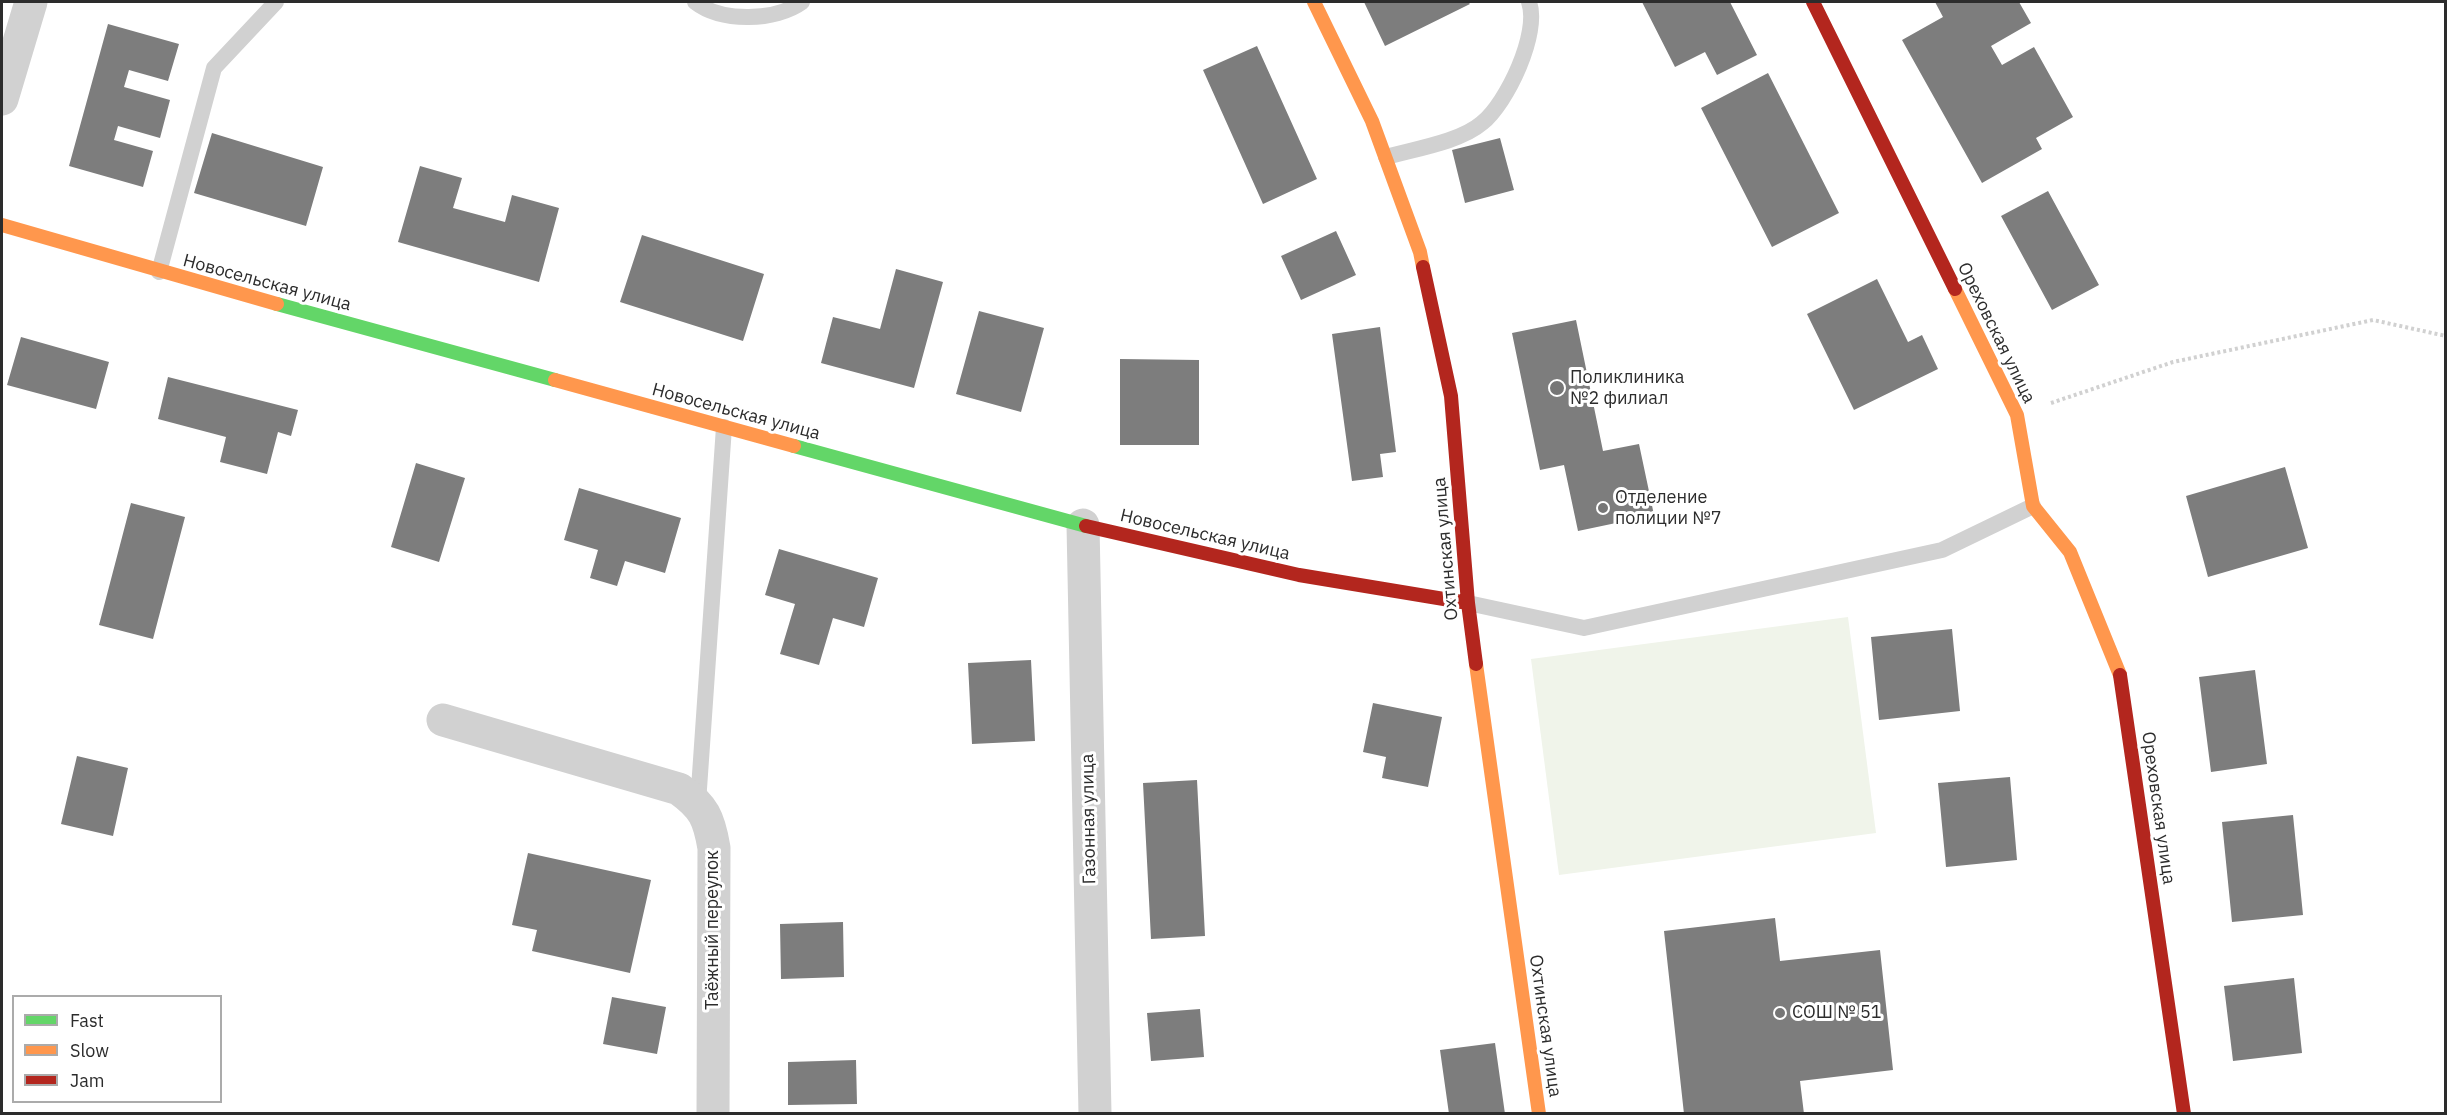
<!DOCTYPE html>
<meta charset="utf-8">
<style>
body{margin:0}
#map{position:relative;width:2447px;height:1115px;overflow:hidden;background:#fff;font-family:"IBM Plex Sans",sans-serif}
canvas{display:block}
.frame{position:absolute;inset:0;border:3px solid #2c2c2c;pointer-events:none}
.legend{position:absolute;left:12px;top:995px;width:210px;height:108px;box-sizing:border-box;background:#fff;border:2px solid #ababab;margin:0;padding:8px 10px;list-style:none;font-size:18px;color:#2c2c2c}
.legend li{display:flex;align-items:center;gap:12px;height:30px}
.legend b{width:30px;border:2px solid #ababab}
</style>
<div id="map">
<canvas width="2447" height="1115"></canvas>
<div class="frame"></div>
<ul class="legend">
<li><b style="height:8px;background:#63d668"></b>Fast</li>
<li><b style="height:8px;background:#ff974d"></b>Slow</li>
<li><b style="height:8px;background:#b3261e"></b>Jam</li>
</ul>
</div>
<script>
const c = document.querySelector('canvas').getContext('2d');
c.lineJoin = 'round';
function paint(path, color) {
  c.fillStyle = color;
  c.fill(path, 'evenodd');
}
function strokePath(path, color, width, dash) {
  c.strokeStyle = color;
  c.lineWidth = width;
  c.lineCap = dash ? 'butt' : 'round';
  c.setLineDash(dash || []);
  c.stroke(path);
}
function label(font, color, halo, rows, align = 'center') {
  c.font = font + ' "IBM Plex Sans",sans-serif';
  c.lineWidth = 6;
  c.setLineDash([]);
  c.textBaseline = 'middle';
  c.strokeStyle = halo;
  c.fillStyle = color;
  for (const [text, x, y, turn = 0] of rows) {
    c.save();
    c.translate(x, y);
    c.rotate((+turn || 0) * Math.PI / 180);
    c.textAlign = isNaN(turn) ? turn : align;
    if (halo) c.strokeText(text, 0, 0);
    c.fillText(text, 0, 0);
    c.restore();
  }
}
paint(new Path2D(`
 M1848 617 1876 833 1559 875 1531 659Z`), '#f0f4ea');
paint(new Path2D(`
 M1364 2H1468L1470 4 1385 46Z
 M1642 2H1730L1757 55 1717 75 1705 52 1675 67Z
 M1935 2H2019L2031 23 1991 46 2002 65 2034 47 2073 117 2036 138 2042 149 1982 183 1902 40 1943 17Z
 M108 24 179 44 168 81 129 70 124 87 170 100 160 138 118 126 114 140 153 151 143 187 69 166Z
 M1257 46 1317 179 1263 204 1203 70Z
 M1768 73 1839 213 1772 247 1701 108Z
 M212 133 323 167 306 226 194 193Z
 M1500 138 1514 190 1465 203 1452 150Z
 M420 166 462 178 453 208 505 222 512 195 559 208 539 282 398 242Z
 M2048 191 2099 285 2052 310 2001 216Z
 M1336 231 1356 275 1301 300 1281 256Z
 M642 235 764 274 743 341 620 302Z
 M896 269 943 282 914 388 821 363 833 317 880 329Z
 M1877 279 1908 342 1922 335 1938 369 1854 410 1807 314Z
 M979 311 1044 328 1021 412 956 394Z
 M1576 320 1603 451 1639 444 1654 515 1578 531 1564 465 1540 470 1512 333Z
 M1380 327 1396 452 1380 454 1383 477 1352 481 1332 334Z
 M21 337 109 362 96 409 7 385Z
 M1120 359 1199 360V445H1120Z
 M168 377 298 410 291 436 278 432 267 474 220 462 226 437 158 419Z
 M416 463 465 478 439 562 391 547Z
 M2285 467 2308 548 2208 577 2186 496Z
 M579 488 681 518 665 573 625 561 617 586 590 578 598 550 564 540Z
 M131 503 185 517 153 639 99 625Z
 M779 549 878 578 864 627 833 618 819 665 780 654 795 604 765 595Z
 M1952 629 1960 711 1879 720 1871 637Z
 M1031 660 1035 741 972 744 968 663Z
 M2255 670 2267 764 2211 772 2199 677Z
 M1373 703 1442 717 1428 787 1382 778 1386 757 1363 752Z
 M77 756 128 768 113 836 61 824Z
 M2010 777 2017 860 1946 867 1938 783Z
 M1197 780 1205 936 1151 939 1143 783Z
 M2293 815 2303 915 2232 922 2222 822Z
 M528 853 651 880 630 973 532 951 537 930 512 925Z
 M1775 918 1780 961 1880 950 1893 1070 1800 1081 1804 1114H1684L1664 931Z
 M843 922 844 977 781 979 780 924Z
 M2294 978 2302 1053 2233 1061 2224 986Z
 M612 997 666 1007 657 1054 603 1044Z
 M1200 1009 1204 1057 1151 1061 1147 1013Z
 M1495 1043 1505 1114H1449L1440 1050Z
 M856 1060 857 1104 788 1105V1062Z`), '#7d7d7d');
strokePath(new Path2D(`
 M2051 403 2173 362 2373 320 2446 336`), '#d1d1d1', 4, [3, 3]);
strokePath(new Path2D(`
 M695 2C722 23 776 21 802 2
 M1386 157C1414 149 1460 142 1482 123 1507 103 1540 33 1529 2
 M159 272 214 68 276 2
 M1468 603 1584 628 1942 550 2033 506
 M698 803 724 427`), '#d1d1d1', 16);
strokePath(new Path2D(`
 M2 99 31 2
 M1083 525 1095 1114
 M443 720 679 789C704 807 709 818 714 848L713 1114`), '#d1d1d1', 33);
strokePath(new Path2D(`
 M277 304 555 380
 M794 446 1086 526`), '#63d668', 14);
strokePath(new Path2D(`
 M1314 2 1372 121 1420 252 1423 267
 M2 225 277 304
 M1955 289 2017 415 2033 506 2070 552 2120 675
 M555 380 794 446
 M1476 664 1539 1114`), '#ff974d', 14);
strokePath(new Path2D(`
 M1813 2 1955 289
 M1423 267 1451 396 1468 603 1476 664
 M1086 526 1299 575 1468 603
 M2120 675 2184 1114`), '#b3261e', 14);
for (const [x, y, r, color] of [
 [1557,388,8,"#767676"],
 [1603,508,6,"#767676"],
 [1780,1013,6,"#767676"]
]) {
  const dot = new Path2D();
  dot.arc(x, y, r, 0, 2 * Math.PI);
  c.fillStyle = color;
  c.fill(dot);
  strokePath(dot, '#fff', 2);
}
label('18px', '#2c2c2c', '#fff', [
 ["Новосельская улица",267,283,15],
 ["Ореховская улица",1996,333,64],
 ["Новосельская улица",736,412,15],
 ["Новосельская улица",1205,535,13],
 ["Охтинская улица",1446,549,-95],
 ["Ореховская улица",2158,808,82],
 ["Газонная улица",1089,819,-91],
 ["Таёжный переулок",713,930,-90],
 ["Охтинская улица",1545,1026,82]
]);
label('18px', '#2c2c2c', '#fff', [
 ["Поликлиника",1570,378],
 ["№2 филиал",1570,399],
 ["Отделение",1615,498],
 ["полиции №7",1615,519],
 ["СОШ № 51",1792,1013]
], 'left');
</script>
